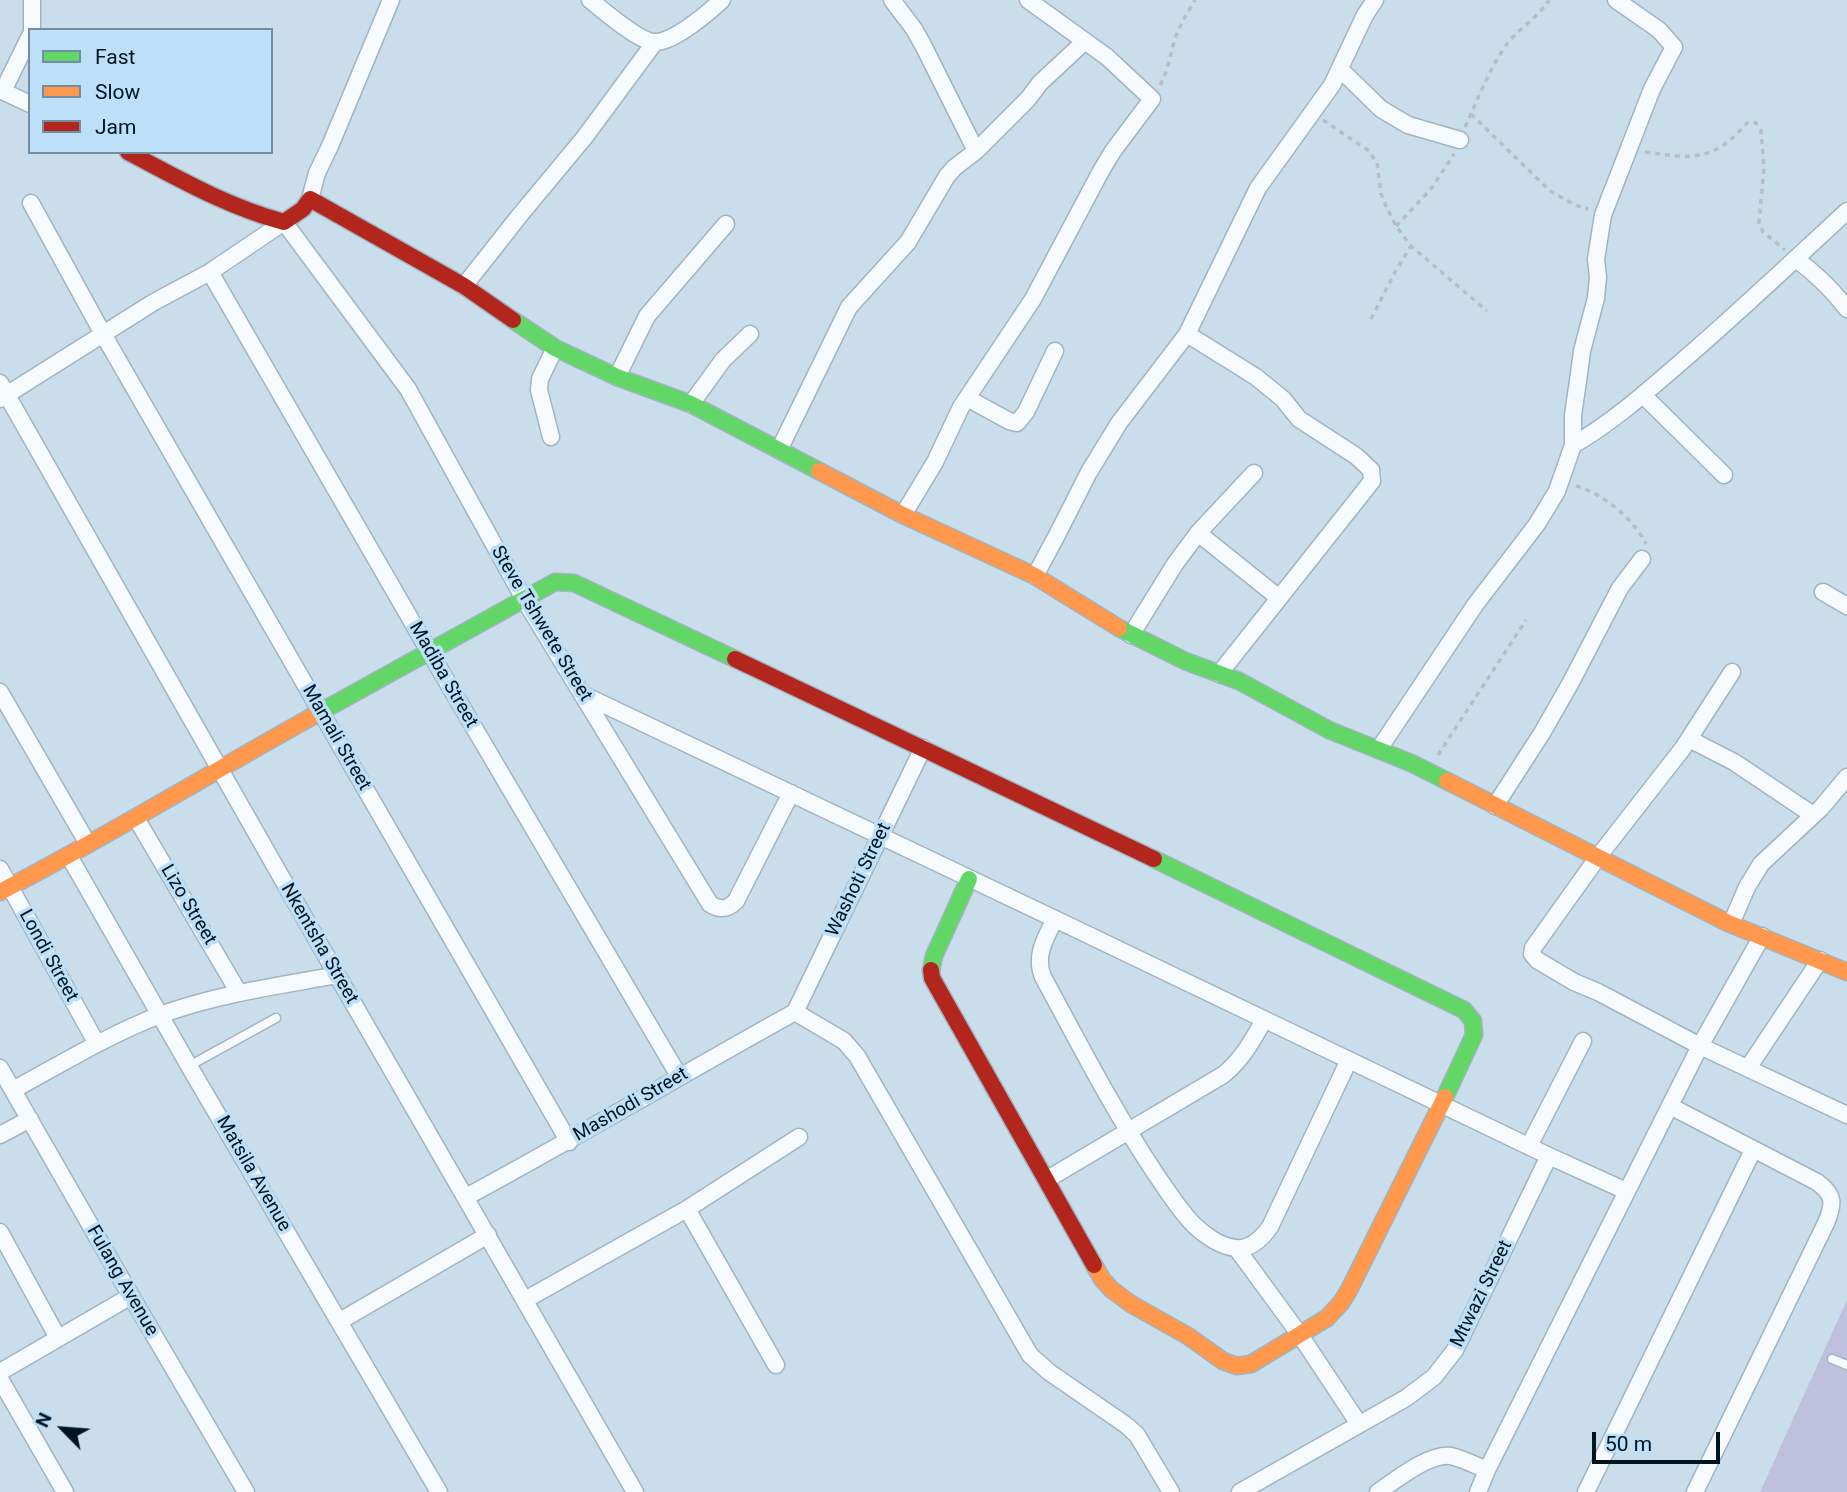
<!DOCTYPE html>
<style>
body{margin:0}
#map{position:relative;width:1847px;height:1492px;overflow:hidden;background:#caddea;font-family:Roboto,sans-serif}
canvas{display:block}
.legend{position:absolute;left:28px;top:28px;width:245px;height:126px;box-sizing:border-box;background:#bddff7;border:2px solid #718ea2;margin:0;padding:9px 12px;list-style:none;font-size:21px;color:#001522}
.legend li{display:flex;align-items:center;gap:14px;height:35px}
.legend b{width:35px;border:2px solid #718ea2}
.north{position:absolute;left:28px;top:1394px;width:70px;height:70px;-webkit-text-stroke:5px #bddff7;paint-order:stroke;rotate:295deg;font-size:19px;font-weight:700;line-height:28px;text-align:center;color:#001522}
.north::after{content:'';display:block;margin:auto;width:24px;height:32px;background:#001522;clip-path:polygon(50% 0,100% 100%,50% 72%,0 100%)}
.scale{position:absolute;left:1592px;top:1432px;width:128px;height:32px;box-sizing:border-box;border:4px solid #001522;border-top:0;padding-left:9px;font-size:21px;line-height:24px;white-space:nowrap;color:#001522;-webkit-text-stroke:5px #bddff7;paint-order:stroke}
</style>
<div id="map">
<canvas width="1847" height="1492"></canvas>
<ul class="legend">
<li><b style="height:9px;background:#63d668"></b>Fast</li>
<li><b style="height:9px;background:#ff974d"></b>Slow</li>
<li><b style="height:9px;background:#b3261e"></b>Jam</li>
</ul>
<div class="north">N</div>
<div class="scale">50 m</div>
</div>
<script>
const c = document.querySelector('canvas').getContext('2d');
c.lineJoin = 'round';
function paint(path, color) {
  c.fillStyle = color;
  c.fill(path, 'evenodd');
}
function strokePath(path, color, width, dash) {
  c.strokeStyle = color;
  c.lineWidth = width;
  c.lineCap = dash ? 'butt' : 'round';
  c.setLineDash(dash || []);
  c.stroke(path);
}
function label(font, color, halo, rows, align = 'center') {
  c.font = font + ' Roboto,sans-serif';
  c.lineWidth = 7;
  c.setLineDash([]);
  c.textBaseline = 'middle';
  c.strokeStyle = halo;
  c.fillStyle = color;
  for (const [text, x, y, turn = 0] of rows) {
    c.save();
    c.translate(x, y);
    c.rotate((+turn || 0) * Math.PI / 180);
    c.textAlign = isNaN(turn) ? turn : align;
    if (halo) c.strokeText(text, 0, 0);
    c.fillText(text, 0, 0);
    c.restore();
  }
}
paint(new Path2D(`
 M1847 1300V1492H1760Z`), '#bec0dd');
const lane = new Path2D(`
 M189 1066 276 1018
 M1832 1359 1847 1365`);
const street = new Path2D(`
 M590 0C604 11 637 40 653 42 672 44 708 13 722 0
 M892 0 914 29 923 45 976 151
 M32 30V0
 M1340 69 1381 109 1408 125 1460 140
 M0 90 30 104
 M3 91 30 36
 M310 199 317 173 330 146 391 0
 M31 203 103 334 569 1142
 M1796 259C1816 274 1832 289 1847 309
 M210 272 429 651 679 1076
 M464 286 520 215 584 138 655 42
 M1187 334 1256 377 1283 399 1299 419 1356 456 1371 470 1372 481 1219 674
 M617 377 647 316 726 224
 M0 383 337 975 635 1492
 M1643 395 1724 475
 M967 398 1009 421 1017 423 1026 412 1055 351
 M0 399 154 302 210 272 284 222 408 389 524 599 710 904C721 911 728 909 736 901L791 793
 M691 404 723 360 750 334
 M551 437 539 390 540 379 555 348
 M1573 445C1612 423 1646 392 1680 363 1737 314 1792 262 1847 211
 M779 450 849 307 908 242 947 176 954 168 976 151 1028 99 1040 83 1084 42
 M903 515 935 462 961 407 1033 299 1101 171 1113 151 1152 99 1107 57 1028 0
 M1198 533 1279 598
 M1035 576 1057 535 1089 472 1119 423 1187 334 1258 188 1332 85 1365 15 1375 0
 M1823 592 1847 606
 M1131 635 1175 564 1198 533 1254 473
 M1732 672 1683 748 1598 857 1533 948 1532 954 1537 960 1574 982 1598 992 1700 1046 1847 1115
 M0 692 88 844
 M584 695 1055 919 1549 1156 1626 1191
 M1689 739 1734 762 1813 815
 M1379 749 1475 605 1537 524 1557 491 1573 445V415L1578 381 1582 351 1596 298 1598 277 1596 259 1603 215 1652 89 1674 47 1659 30 1616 0
 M1495 806 1542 733 1570 684 1620 588 1642 559
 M136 818 239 993
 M69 856 189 1066 439 1492
 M0 869 97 1044
 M1055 919C1046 937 1034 956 1043 977 1079 1043 1113 1110 1155 1173 1167 1190 1178 1209 1194 1225 1204 1235 1220 1246 1235 1248 1251 1250 1262 1238 1270 1227L1349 1060
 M1731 924 1747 887 1761 864 1821 808 1847 777
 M795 1012 844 1041 857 1056 1030 1355 1049 1372 1126 1425 1137 1435 1171 1492
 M795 1012 923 748
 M0 1068 131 1296 246 1492
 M1748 1068 1820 960
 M13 1090C61 1064 108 1035 160 1015 217 994 278 986 337 975
 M1670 1106 1817 1182C1835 1195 1834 1204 1826 1223L1695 1492
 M0 1135 30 1119
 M1529 1146 1583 1041
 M1046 1180 1223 1075C1242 1060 1252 1041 1264 1020
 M466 1197C577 1137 685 1073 795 1012
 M687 1209 776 1365
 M0 1232 58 1338
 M1237 1249 1300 1335 1359 1424
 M525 1300 687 1209 799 1137
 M340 1321 488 1235
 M0 1372 131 1296
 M0 1379 65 1492
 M1240 1492 1406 1398 1434 1377 1455 1350 1549 1156
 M1378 1492C1396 1480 1429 1453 1451 1456 1463 1459 1475 1465 1487 1470
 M1478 1492 1487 1470 1700 1046 1762 936
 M1586 1492 1753 1150`);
const fast = new Path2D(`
 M513 320 555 348 617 377 691 404 819 471
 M1119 628 1185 661 1239 681 1329 730 1411 763 1447 781
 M313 716 555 582 574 583 735 659
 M1154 859 1464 1010 1473 1021 1474 1035 1445 1097
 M931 970 934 956 969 879`);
const slow = new Path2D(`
 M819 471 903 515 1035 576 1119 628
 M1447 781 1728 923 1847 972
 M0 892C106 837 209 774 313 716
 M1094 1265 1102 1279 1111 1289 1131 1304 1188 1336 1223 1361 1237 1366 1251 1364 1327 1318 1341 1303 1349 1290 1445 1097`);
const jam = new Path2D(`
 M128 152C179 179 228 207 284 222L303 209 310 199 464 286 513 320
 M735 659 1154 859
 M931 970 932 978 1094 1265`);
strokePath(lane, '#a0b4c1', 11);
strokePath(street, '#a0b4c1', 19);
strokePath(fast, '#a0b4c1', 19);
strokePath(slow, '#a0b4c1', 19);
strokePath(jam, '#a0b4c1', 19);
strokePath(new Path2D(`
 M1160 85C1169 70 1170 53 1176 36 1181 23 1188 12 1195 0
 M1471 114 1550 191 1575 205 1588 209
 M1323 120 1369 151 1377 163 1381 194 1386 206 1396 226 1411 246 1487 311
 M1465 127C1478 99 1489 69 1507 44 1520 27 1539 17 1549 0
 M1645 152C1693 159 1713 162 1747 123L1750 122 1756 123 1761 131 1764 168 1759 223 1763 232 1785 250
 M1396 226 1431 189 1454 154
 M1371 319 1395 272 1411 246
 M1576 486C1601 492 1635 520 1646 544
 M1438 755 1526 620`), '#b7bec5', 3.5, [5, 5]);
strokePath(lane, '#f7fafc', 8);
strokePath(street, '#f7fafc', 16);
strokePath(fast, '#63d668', 16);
strokePath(slow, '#ff974d', 16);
strokePath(jam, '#b3261e', 16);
label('19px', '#001522', '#bddff7', [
 ["Steve Tshwete Street",541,624,59],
 ["Madiba Street",443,675,60],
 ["Mamali Street",336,738,60],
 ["Washoti Street",859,880,-64],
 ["Lizo Street",188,905,59],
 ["Nkentsha Street",319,944,60],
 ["Londi Street",48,956,61],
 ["Mashodi Street",631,1105,-30],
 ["Matsila Avenue",253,1174,60],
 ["Fulang Avenue",122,1281,60],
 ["Mtwazi Street",1482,1294,-64]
]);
</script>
